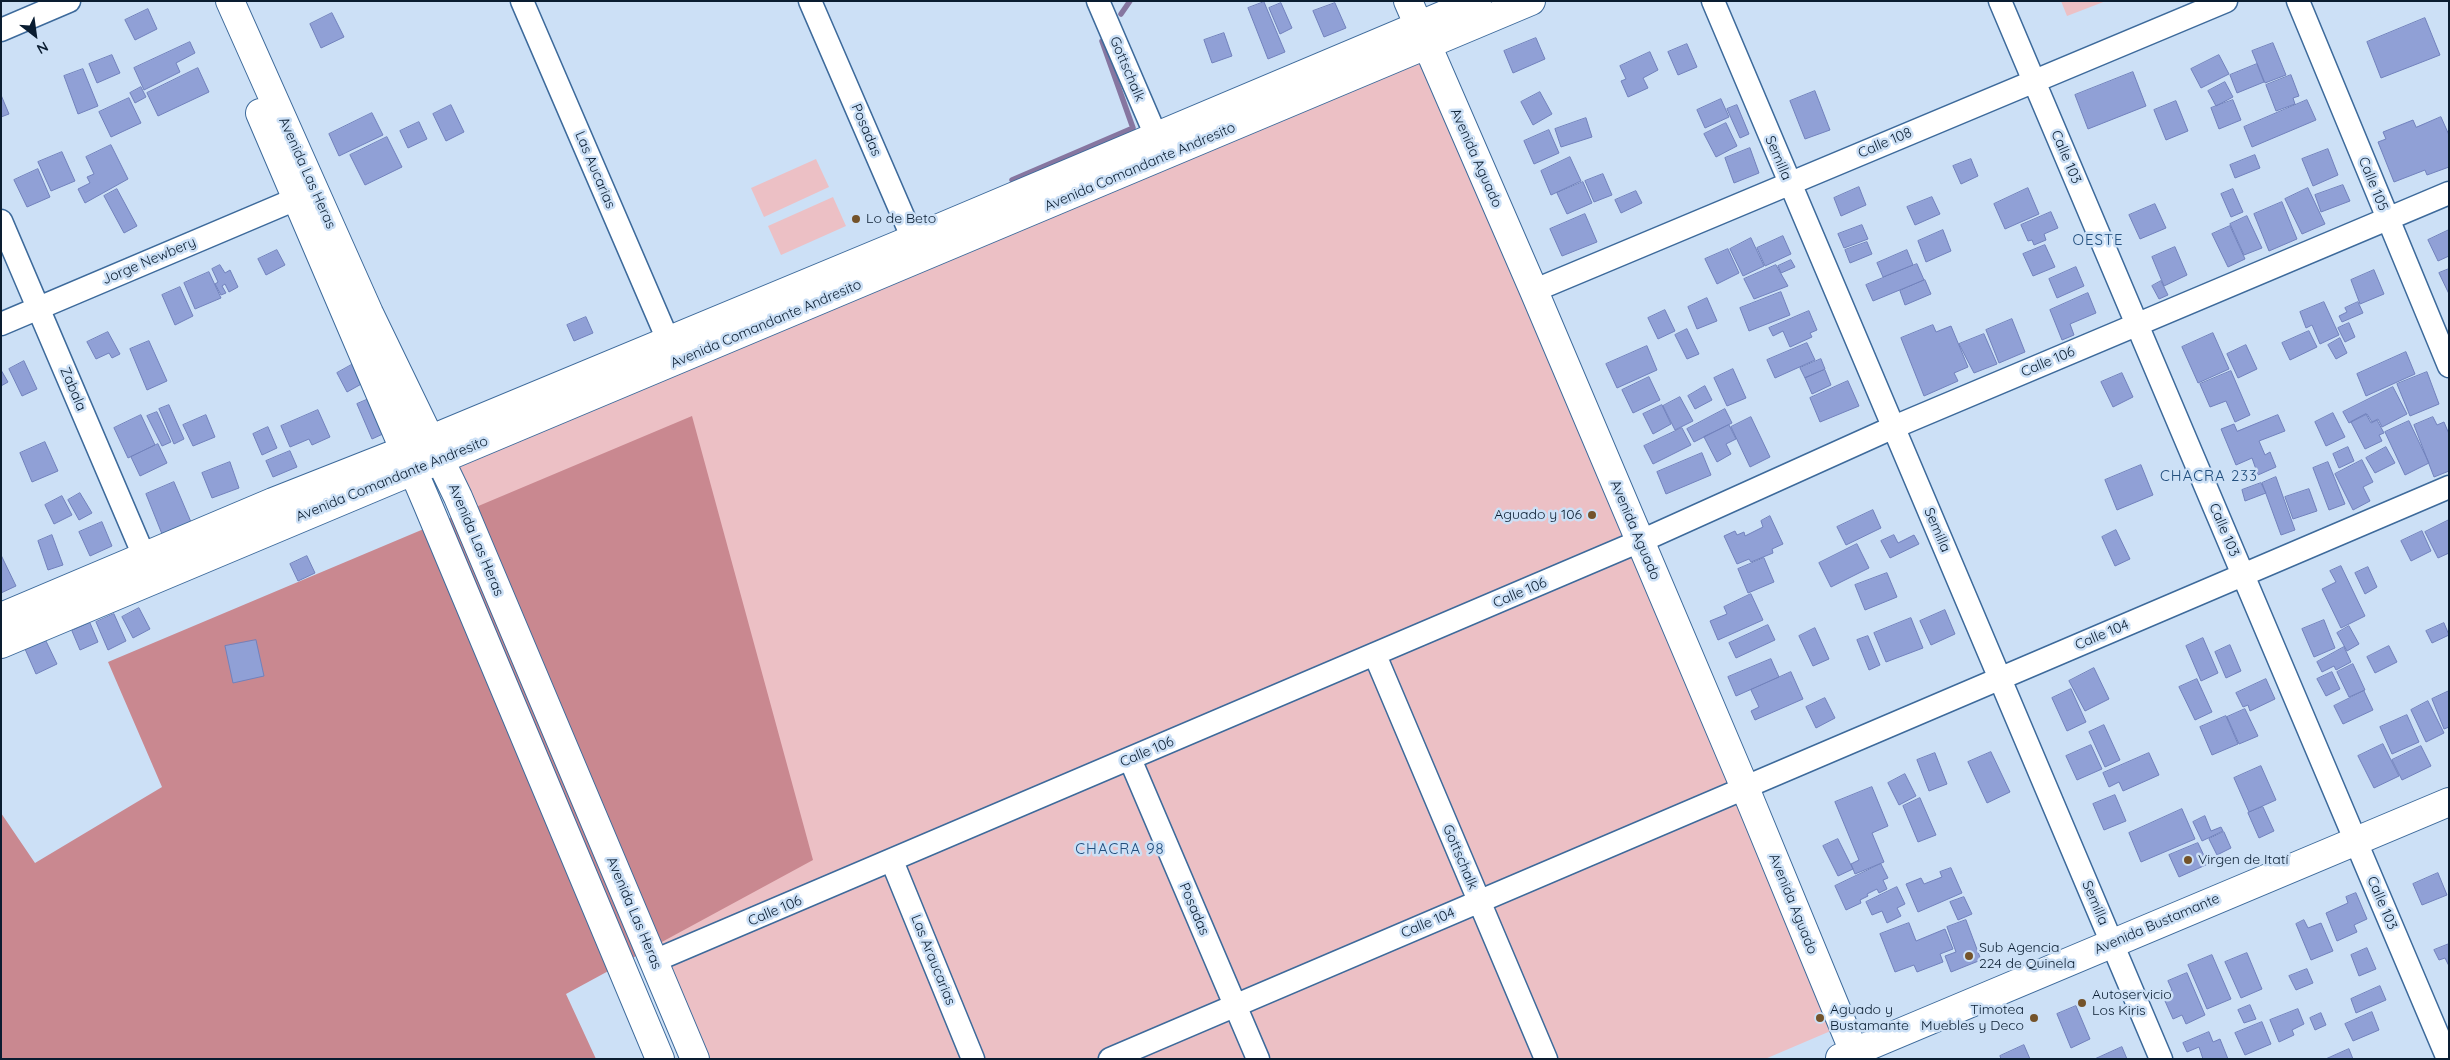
<!DOCTYPE html>
<meta charset="utf-8">
<style>
body{margin:0}
#map{position:relative;width:2450px;height:1060px;overflow:hidden;background:#cce0f6;font-family:Quicksand,sans-serif}
canvas{display:block}
.frame{position:absolute;inset:0;border:2px solid #0a1d31;pointer-events:none}
.north{position:absolute;left:10px;top:10px;width:50px;height:50px;-webkit-text-stroke:4px #cce0f6;paint-order:stroke;rotate:150deg;font-size:14px;font-weight:700;line-height:20px;text-align:center;color:#0a1d31}
.north::after{content:'';display:block;margin:auto;width:18px;height:22px;background:#0a1d31;clip-path:polygon(50% 0,100% 100%,50% 72%,0 100%)}
</style>
<div id="map">
<canvas width="2450" height="1060"></canvas>
<div class="frame"></div>
<div class="north">N</div>
</div>
<script>
const c = document.querySelector('canvas').getContext('2d');
c.lineJoin = 'round';
function paint(path, color) {
  c.fillStyle = color;
  c.fill(path, 'evenodd');
}
function strokePath(path, color, width, dash) {
  c.strokeStyle = color;
  c.lineWidth = width;
  c.lineCap = dash ? 'butt' : 'round';
  c.setLineDash(dash || []);
  c.stroke(path);
}
function label(font, color, halo, rows, align = 'center') {
  c.font = font + ' Quicksand,sans-serif';
  c.lineWidth = 5;
  c.setLineDash([]);
  c.textBaseline = 'middle';
  c.strokeStyle = halo;
  c.fillStyle = color;
  for (const [text, x, y, turn = 0] of rows) {
    c.save();
    c.translate(x, y);
    c.rotate((+turn || 0) * Math.PI / 180);
    c.textAlign = isNaN(turn) ? turn : align;
    if (halo) c.strokeText(text, 0, 0);
    c.fillText(text, 0, 0);
    c.restore();
  }
}
paint(new Path2D(`
 M2061 1H2106L2067 16Z
 M1429 54 1840 1027 1765 1059H694L443 466Z
 M816 159 829 187 764 217 751 188Z
 M833 197 846 226 781 255 768 226Z`), '#ecc0c5');
paint(new Path2D(`
 M692 416 813 860 566 994 596 1059H1V813L35 863 162 787 108 662Z`), '#c98890');
strokePath(new Path2D(`
 M1121 14 1130 1
 M1012 180 1133 128 1102 41`), '#8676a0', 5.5);
const building = new Path2D(`
 M1264 2 1285 52 1268 59 1248 8Z
 M1281 3 1292 28 1280 34 1269 8Z
 M1335 3 1346 28 1324 37 1313 11Z
 M148 9 157 29 135 40 125 20Z
 M332 13 344 37 321 48 310 24Z
 M2425 18 2440 55 2381 78 2367 42Z
 M1224 33 1232 56 1212 63 1204 40Z
 M1536 38 1545 59 1513 73 1504 51Z
 M190 42 195 53 176 63 180 72 144 90 134 68Z
 M2273 43 2286 75 2265 83 2252 51Z
 M1687 44 1697 67 1678 75 1668 52Z
 M1650 52 1658 70 1643 78 1648 88 1628 97 1621 81 1626 79 1620 66Z
 M112 55 120 73 97 83 89 64Z
 M2219 55 2229 74 2201 88 2191 69Z
 M2257 64 2264 82 2237 93 2230 75Z
 M198 68 209 92 158 116 147 93Z
 M83 69 98 106 78 114 64 76Z
 M2133 72 2146 106 2088 129 2075 95Z
 M2291 75 2299 96 2293 98 2295 104 2276 111 2266 85Z
 M2225 82 2233 97 2216 106 2208 91Z
 M141 87 146 97 135 103 130 93Z
 M1815 91 1830 130 1805 139 1790 101Z
 M1540 92 1552 114 1533 125 1521 102Z
 M1 95 9 114 1 117Z
 M129 98 141 123 111 137 99 112Z
 M1721 99 1729 117 1705 128 1697 110Z
 M2233 100 2241 120 2219 129 2211 108Z
 M2307 100 2316 120 2252 147 2244 127Z
 M2176 101 2188 131 2166 140 2154 110Z
 M451 105 464 132 446 141 433 114Z
 M1737 105 1749 134 1740 138 1727 109Z
 M372 113 383 135 339 156 329 134Z
 M2441 117 2449 135V167L2427 175 2425 170 2394 182 2378 142 2386 139 2383 132 2413 120 2416 127Z
 M1586 118 1592 137 1561 147 1555 129Z
 M419 122 427 139 408 148 400 131Z
 M1726 123 1737 146 1716 157 1704 134Z
 M1549 130 1559 153 1534 164 1524 141Z
 M387 137 402 167 365 185 350 155Z
 M111 145 128 179 85 203 78 189 90 183 87 177 94 174 86 157Z
 M1750 148 1759 173 1734 183 1725 158Z
 M2328 149 2338 175 2313 186 2302 159Z
 M62 152 75 181 51 191 38 162Z
 M2255 155 2260 168 2235 178 2230 165Z
 M1570 157 1581 181 1551 195 1541 171Z
 M1971 159 1978 176 1961 184 1953 166Z
 M38 169 50 197 27 207 14 180Z
 M1603 174 1612 195 1594 202 1585 181Z
 M1583 182 1592 203 1567 214 1557 193Z
 M2343 185 2350 201 2321 212 2315 195Z
 M1859 187 1866 205 1841 216 1834 198Z
 M2028 188 2039 214 2005 229 1994 204Z
 M2308 188 2325 224 2302 234 2285 199Z
 M117 189 137 226 124 233 104 196Z
 M2233 189 2243 212 2231 217 2221 194Z
 M1636 191 1642 203 1621 213 1615 200Z
 M1932 197 1940 214 1915 225 1907 207Z
 M2282 202 2297 239 2269 251 2254 214Z
 M2155 204 2166 228 2140 239 2129 215Z
 M2051 212 2058 228 2044 234 2046 240 2034 245 2032 240 2028 241 2021 225Z
 M1585 214 1597 242 1562 256 1550 229Z
 M2247 216 2262 248 2244 255 2230 224Z
 M1862 225 1868 239 1844 248 1838 234Z
 M2230 226 2245 259 2228 267 2212 234Z
 M1943 230 1951 251 1926 262 1918 241Z
 M2449 230V256L2438 261 2428 240Z
 M1783 236 1791 254 1765 266 1757 248Z
 M1751 238 1764 266 1743 276 1730 249Z
 M1867 242 1872 254 1850 263 1845 250Z
 M2045 245 2055 267 2033 276 2023 254Z
 M2175 247 2187 275 2164 286 2152 257Z
 M1728 249 1739 273 1717 284 1705 259Z
 M277 250 285 265 266 275 258 259Z
 M1907 250 1913 265 1883 277 1877 263Z
 M1791 260 1795 267 1781 273 1778 266Z
 M1917 264 1924 280 1873 301 1866 285Z
 M220 265 225 273 230 270 238 287 229 292 225 284 222 286 226 293 221 295 215 284 218 282 212 269Z
 M1776 265 1788 286 1754 299 1744 279Z
 M2076 267 2084 286 2057 298 2049 279Z
 M2449 269V294L2439 273Z
 M2374 270 2384 294 2360 304 2351 280Z
 M209 272 221 298 195 309 184 283Z
 M1925 280 1931 294 1905 305 1900 291Z
 M2161 281 2168 295 2159 299 2152 286Z
 M180 287 193 316 175 325 162 295Z
 M1781 292 1790 315 1749 331 1740 308Z
 M2088 293 2096 313 2070 324 2074 335 2062 340 2050 310Z
 M1707 298 1717 321 1697 329 1688 307Z
 M2324 302 2339 335 2320 344 2312 325 2306 328 2300 312Z
 M2358 302 2363 313 2342 322 2339 316 2347 312 2345 308Z
 M1665 310 1675 331 1658 339 1648 318Z
 M1809 311 1817 330 1810 333 1812 337 1790 347 1783 331 1773 336 1769 328Z
 M586 317 593 333 574 341 567 325Z
 M2012 319 2025 352 1999 363 1986 330Z
 M2349 323 2355 337 2345 342 2338 328Z
 M1933 325 1936 332 1951 326 1968 367 1954 373 1958 381 1924 396 1901 338Z
 M1687 329 1699 354 1687 359 1675 335Z
 M2309 331 2317 347 2290 360 2282 343Z
 M108 332 120 354 112 358 109 353 96 359 87 342Z
 M2213 333 2229 369 2198 383 2182 347Z
 M1984 334 1997 364 1974 373 1959 344Z
 M2340 338 2347 353 2336 359 2328 345Z
 M149 341 167 381 147 390 130 349Z
 M1807 343 1815 360 1775 378 1767 360Z
 M2246 345 2257 369 2238 378 2227 354Z
 M1647 346 1657 370 1617 388 1606 364Z
 M2406 352 2415 374 2366 396 2357 374Z
 M1821 359 1825 369 1805 378 1800 368Z
 M24 361 37 389 22 396 9 369Z
 M355 363 365 382 347 392 337 373Z
 M1733 369 1746 398 1727 406 1714 378Z
 M1 370 8 382 1 386Z
 M1825 370 1831 385 1812 394 1805 378Z
 M2231 371 2250 415 2235 422 2226 401 2210 407 2200 384Z
 M2427 372 2439 404 2410 416 2397 384Z
 M2122 373 2133 397 2113 407 2101 382Z
 M1649 377 1660 400 1633 413 1622 390Z
 M1848 381 1859 406 1820 422 1810 398Z
 M1705 386 1712 400 1695 409 1688 396Z
 M2393 387 2407 414 2382 427 2378 419 2372 422 2367 414 2349 423 2343 412Z
 M1680 397 1693 421 1675 430 1663 406Z
 M371 398 385 433 372 439 357 404Z
 M169 405 184 439 174 444 159 409Z
 M1662 405 1671 424 1653 434 1643 414Z
 M1725 409 1732 423 1694 442 1687 429Z
 M318 410 330 437 312 445 309 439 290 447 281 426Z
 M157 412 171 442 162 446 147 416Z
 M2333 413 2345 437 2326 446 2315 422Z
 M2366 414 2371 423 2377 420 2384 433 2379 435 2382 441 2365 449 2351 422Z
 M141 415 155 445 128 458 114 428Z
 M206 415 215 437 193 446 183 425Z
 M2278 415 2285 431 2259 441 2265 455 2270 452 2276 467 2258 475 2252 458 2236 465 2221 429 2234 424 2237 431Z
 M1751 417 1770 457 1750 467 1731 427Z
 M2433 417 2437 425 2444 422 2449 434V471L2434 477 2414 425Z
 M2409 421 2429 463 2405 475 2385 432Z
 M1729 425 1736 439 1726 444 1731 454 1717 462 1704 437Z
 M268 427 277 448 262 455 253 434Z
 M1682 428 1691 445 1653 464 1644 446Z
 M45 442 58 471 32 482 20 453Z
 M158 444 167 463 140 476 131 457Z
 M2348 447 2354 461 2339 468 2333 454Z
 M2386 447 2395 463 2375 473 2366 458Z
 M290 451 297 467 273 477 266 461Z
 M1702 453 1711 475 1666 494 1657 472Z
 M2362 460 2373 482 2363 487 2370 501 2353 510 2335 474Z
 M230 462 239 488 212 498 202 473Z
 M2328 462 2345 504 2329 510 2313 468Z
 M2141 465 2153 495 2117 510 2105 480Z
 M2276 477 2295 530 2281 535 2262 483Z
 M174 482 191 522 162 534 146 494Z
 M2261 483 2266 493 2245 501 2242 490Z
 M2309 489 2317 511 2293 519 2285 497Z
 M80 493 92 513 79 520 68 500Z
 M62 496 72 515 54 524 45 505Z
 M1873 510 1881 528 1846 545 1837 527Z
 M1770 516 1783 544 1772 549 1773 553 1751 562 1749 559 1737 564 1724 536 1735 531 1737 535 1744 532 1745 536 1763 527 1761 521Z
 M2449 520V553L2438 558 2425 532Z
 M102 522 112 546 90 556 79 532Z
 M2116 530 2130 559 2115 566 2102 537Z
 M2422 531 2431 551 2411 561 2401 541Z
 M52 535 63 565 48 570 38 541Z
 M1894 535 1898 543 1914 535 1919 544 1890 558 1881 541Z
 M1857 544 1869 568 1831 587 1819 563Z
 M1 555 16 586 1 593Z
 M307 556 315 573 298 581 290 564Z
 M1764 558 1774 582 1748 593 1738 569Z
 M2341 566 2365 616 2341 628 2322 589 2336 582 2330 571Z
 M2368 567 2377 587 2365 594 2355 573Z
 M1887 573 1897 597 1865 610 1855 585Z
 M1751 594 1763 620 1718 640 1710 621 1727 614 1724 607Z
 M139 608 150 629 133 638 122 617Z
 M1945 610 1955 634 1931 645 1920 621Z
 M114 614 126 641 108 650 96 622Z
 M1911 618 1923 648 1886 662 1874 633Z
 M2324 620 2335 648 2314 657 2302 629Z
 M90 623 98 642 80 650 72 631Z
 M2444 623 2449 635 2432 643 2426 631Z
 M1768 625 1775 640 1736 658 1729 643Z
 M2349 626 2359 644 2347 651 2337 633Z
 M1815 628 1829 659 1813 666 1799 636Z
 M1868 636 1880 665 1869 670 1857 640Z
 M2203 638 2218 673 2201 681 2186 646Z
 M45 639 57 664 36 674 25 649Z
 M256 640 264 676 233 683 225 646Z
 M2230 645 2241 671 2226 678 2215 652Z
 M2389 646 2397 662 2375 673 2367 657Z
 M2344 647 2351 662 2336 670 2334 666 2322 672 2317 662Z
 M1771 659 1779 677 1736 696 1728 677Z
 M2353 664 2365 690 2349 697 2337 672Z
 M2094 668 2109 699 2085 711 2069 681Z
 M1791 672 1803 699 1755 720 1751 711 1759 707 1751 690Z
 M2332 672 2340 689 2326 696 2317 679Z
 M2197 679 2212 712 2195 720 2179 687Z
 M2266 679 2275 699 2250 711 2248 705 2243 707 2236 693Z
 M2071 689 2086 722 2067 731 2052 698Z
 M2364 691 2373 710 2343 724 2334 706Z
 M2449 691V727L2444 729 2432 699Z
 M1825 698 1835 718 1816 728 1806 707Z
 M2428 701 2444 733 2426 742 2411 710Z
 M2245 709 2258 736 2239 744 2227 717Z
 M2407 715 2419 742 2392 754 2380 727Z
 M2226 716 2238 744 2212 755 2200 727Z
 M2104 725 2120 760 2105 767 2089 732Z
 M2383 744 2399 776 2374 788 2358 756Z
 M2091 745 2102 769 2077 780 2066 756Z
 M2421 746 2431 766 2402 780 2392 760Z
 M1991 752 2010 792 1987 803 1968 762Z
 M1935 753 1947 784 1929 791 1917 760Z
 M2149 753 2159 775 2123 791 2119 782 2109 787 2103 773Z
 M2261 766 2276 800 2249 812 2234 778Z
 M1905 774 1916 796 1899 805 1888 783Z
 M1872 787 1888 826 1872 833 1884 862 1855 874 1851 864 1859 860 1835 802Z
 M2115 795 2126 821 2104 830 2093 804Z
 M1920 798 1936 835 1918 842 1903 806Z
 M2263 807 2274 831 2259 838 2248 813Z
 M2182 809 2195 839 2141 862 2129 833Z
 M2205 816 2211 831 2221 827 2223 831 2202 841 2193 822Z
 M2224 832 2231 848 2217 855 2209 839Z
 M1838 839 1853 869 1838 876 1823 846Z
 M2198 843 2208 864 2179 877 2169 855Z
 M1881 864 1888 878 1883 880 1887 889 1879 893 1877 889 1867 894 1868 896 1860 900 1861 903 1846 910 1835 886Z
 M1951 868 1962 893 1918 912 1906 884 1921 878 1924 884 1942 877 1940 872Z
 M2438 873 2447 895 2422 905 2413 884Z
 M1897 887 1905 904 1897 908 1901 916 1887 923 1882 911 1872 915 1866 902Z
 M2356 893 2367 919 2354 925 2357 932 2337 941 2326 913 2348 903 2346 897Z
 M1964 897 1972 914 1958 920 1950 902Z
 M1966 920 1981 960 1951 972 1945 956 1956 952 1947 927Z
 M2304 920 2308 928 2321 923 2333 951 2311 960 2296 924Z
 M1909 923 1916 941 1945 929 1953 949 1940 954 1943 962 1917 972 1914 965 1895 972 1880 934Z
 M2449 944V966L2445 958 2439 960 2434 950Z
 M2367 948 2376 969 2359 976 2351 955Z
 M2247 953 2262 989 2241 998 2225 962Z
 M2212 955 2231 999 2207 1009 2188 965Z
 M2307 969 2313 983 2296 990 2289 976Z
 M2187 973 2205 1015 2186 1024 2182 1015 2173 1019 2165 1001 2170 999 2167 992 2172 990 2168 981Z
 M2380 986 2386 1000 2356 1013 2351 999Z
 M2250 1005 2256 1019 2244 1023 2238 1010Z
 M2076 1006 2090 1039 2071 1048 2057 1014Z
 M2298 1009 2304 1024 2292 1030 2294 1035 2279 1042 2270 1020Z
 M2372 1012 2379 1030 2353 1041 2345 1024Z
 M2321 1013 2326 1025 2315 1030 2310 1018Z
 M2262 1022 2271 1044 2245 1055 2235 1033Z
 M2209 1032 2213 1042 2220 1039 2228 1059H2203L2199 1047 2187 1052 2183 1043Z
 M2024 1045 2030 1059H2001L2000 1056Z
 M2122 1047 2127 1059H2095Z
 M2349 1049 2353 1059H2326Z`);
paint(building, '#90a0d6');
strokePath(building, '#7181bc', 1);
const street = new Path2D(`
 M522 1 668 340
 M810 1 919 253
 M1098 1 1156 136
 M1713 1 2161 1059
 M2000 1 2448 1059
 M2298 1 2449 366
 M1 30 69 1
 M1 221 144 556
 M1545 286 2226 1
 M1 324 296 199
 M1650 537 1894 427 2449 193
 M1375 655 1546 1059
 M1130 759 1258 1059
 M1755 783 2449 487
 M892 861 973 1059
 M654 961 1640 541
 M1110 1059 1745 788`);
const secondary = new Path2D(`
 M230 1 369 313 458 497 695 1059
 M1408 1 1534 291 1745 788 1854 1052 1862 1059
 M260 113 427 503 660 1059
 M1 617 273 502 405 450 913 239 1477 1
 M1 644 1531 1
 M1840 1058 2449 802`);
strokePath(street, '#3d6a9b', 25);
strokePath(secondary, '#3d6a9b', 30);
strokePath(street, '#fff', 22);
strokePath(secondary, '#fff', 28);
for (const [x, y, r, color] of [
 [856,219,5,"#74532a"],
 [1592,515,5,"#74532a"],
 [2188,860,5,"#74532a"],
 [1969,956,5,"#74532a"],
 [2082,1003,5,"#74532a"],
 [1820,1018,5,"#74532a"],
 [2034,1018,5,"#74532a"]
]) {
  const dot = new Path2D();
  dot.arc(x, y, r, 0, 2 * Math.PI);
  c.fillStyle = color;
  c.fill(dot);
  strokePath(dot, '#cce0f6', 2);
}
label('14px', '#0a1d31', '#cce0f6', [
 ["Gottschalk",1127,69,67],
 ["Posadas",866,130,67],
 ["Calle 108",1885,143,-23],
 ["Calle 103",2066,157,67],
 ["Avenida Aguado",1476,158,66],
 ["Semilla",1778,158,67],
 ["Avenida Comandante Andresito",1140,167,-23],
 ["Las Aucarias",595,170,67],
 ["Avenida Las Heras",307,173,66],
 ["Calle 105",2373,184,68],
 ["Jorge Newbery",149,261,-23],
 ["Avenida Comandante Andresito",766,324,-23],
 ["Calle 106",2048,362,-23],
 ["Zabala",73,389,67],
 ["Avenida Comandante Andresito",392,479,-22],
 ["Avenida Aguado",1635,530,67],
 ["Semilla",1937,530,67],
 ["Calle 103",2224,530,67],
 ["Avenida Las Heras",476,540,67],
 ["Calle 106",1520,593,-23],
 ["Calle 104",2102,635,-23],
 ["Calle 106",1147,752,-23],
 ["Gottschalk",1460,857,67],
 ["Semilla",2095,903,67],
 ["Calle 103",2382,903,67],
 ["Avenida Aguado",1793,904,68],
 ["Posadas",1194,909,67],
 ["Calle 106",775,911,-23],
 ["Avenida Las Heras",634,913,67],
 ["Calle 104",1428,923,-23],
 ["Avenida Bustamante",2157,924,-23],
 ["Las Araucarias",933,960,68]
]);
label('14px', '#0a1d31', '#cce0f6', [
 ["Lo de Beto",866,219],
 ["Aguado y 106",1582,515,"right"],
 ["Virgen de Itatí",2198,860],
 ["Sub Agencia",1979,948],
 ["224 de Quinela",1979,964],
 ["Autoservicio",2092,995],
 ["Los Kiris",2092,1011],
 ["Aguado y",1830,1010],
 ["Bustamante",1830,1026],
 ["Timotea",2024,1010,"right"],
 ["Muebles y Deco",2024,1026,"right"]
], 'left');
c.letterSpacing = '1px';
label('15px', '#224f7e', '#cce0f6', [
 ["OESTE",2098,240],
 ["CHACRA 233",2209,476],
 ["CHACRA 98",1120,849]
]);
c.letterSpacing = '0px';
</script>
